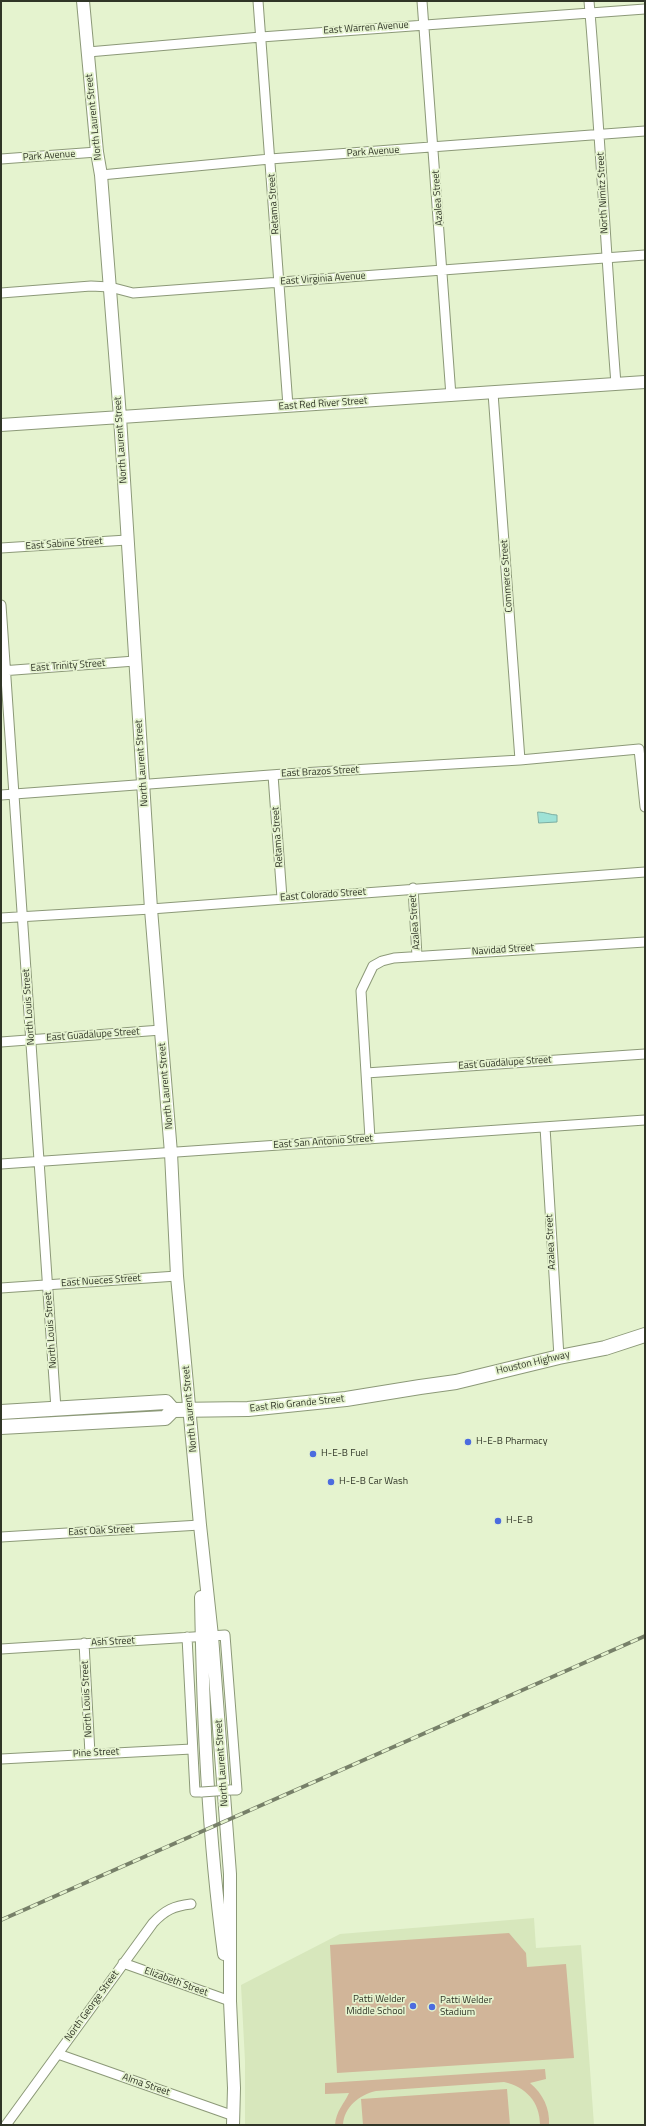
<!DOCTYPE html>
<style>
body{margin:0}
#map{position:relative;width:646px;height:2126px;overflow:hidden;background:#e5f3cf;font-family:"Titillium Web",sans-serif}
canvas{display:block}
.frame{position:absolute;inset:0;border:2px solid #303527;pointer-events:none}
</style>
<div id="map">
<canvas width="646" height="2126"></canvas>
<div class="frame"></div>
</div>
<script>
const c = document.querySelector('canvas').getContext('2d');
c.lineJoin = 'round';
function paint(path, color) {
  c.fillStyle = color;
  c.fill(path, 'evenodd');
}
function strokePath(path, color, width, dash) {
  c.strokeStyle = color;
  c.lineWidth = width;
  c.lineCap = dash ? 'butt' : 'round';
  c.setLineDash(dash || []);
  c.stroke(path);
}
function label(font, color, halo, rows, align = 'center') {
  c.font = font + ' "Titillium Web",sans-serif';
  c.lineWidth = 3.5;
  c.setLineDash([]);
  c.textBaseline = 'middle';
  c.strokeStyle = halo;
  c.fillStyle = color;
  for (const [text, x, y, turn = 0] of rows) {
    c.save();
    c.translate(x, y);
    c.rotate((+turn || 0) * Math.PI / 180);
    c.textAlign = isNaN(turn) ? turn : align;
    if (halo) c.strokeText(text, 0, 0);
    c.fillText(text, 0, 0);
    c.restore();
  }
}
paint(new Path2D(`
 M534 1918 536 1948 581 1945 594 2125H245V2061L241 1985 340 1934Z`), '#d7e7bc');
paint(new Path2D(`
 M509 1933 526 1953 527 1967 566 1964 574 2058 337 2073 330 1945Z
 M545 2069 546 2079 530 2083C543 2094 550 2108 549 2125H540C540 2102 526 2087 504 2082L376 2091C359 2095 344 2107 343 2125H335C336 2111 344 2104 349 2093L325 2094V2083Z
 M507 2089 510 2125H363L361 2099Z`), '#d1b599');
const water = new Path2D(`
 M538 812C546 812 550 815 557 815V822L539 823Z`);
paint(water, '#9ee2d6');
strokePath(water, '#7daea2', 1);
const street = new Path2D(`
 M258 1 288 406
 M422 1 451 396
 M589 1C600 129 606 257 616 384
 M88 52 261 37 645 9
 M1 159 97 152
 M101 175 270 159 645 131
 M1 293 91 286 110 287 133 293 645 255
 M493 393 520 760
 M1 548 127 540
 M1 605 56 1409
 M1 671 135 661
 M273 775 282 898
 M1 795 284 774 520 760 639 749 645 807
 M413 888 417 956
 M1 918 151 909 645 872
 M1 1042 161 1030
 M366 1073 645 1054
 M545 1127 559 1357
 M370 1139 361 991 373 966 382 961 394 958 645 942
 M1 1164 645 1120
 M1 1288 177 1276
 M1 1537 200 1525
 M187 1637 195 1792H202
 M84 1643 90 1754
 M1 1649 225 1635 237 1790H230
 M1 1759 192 1749
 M123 1963 230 2001
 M58 2054 234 2116
 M6 2125 153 1923C165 1910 174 1906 191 1904`);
const secondary = new Path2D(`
 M83 1 97 152 101 175 120 417 151 909 171 1153 177 1276 200 1525 212 1636 230 1874V2001L234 2088 233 2125
 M1 425 645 382
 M201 1597C203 1716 208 1836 224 1954`);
const primary = new Path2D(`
 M1 1412 166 1402 173 1410
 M1 1427 165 1418 173 1410 248 1409 346 1399 420 1387 456 1382 559 1357 605 1348 645 1335`);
strokePath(street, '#8c9978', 11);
strokePath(secondary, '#8c9978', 14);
strokePath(primary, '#8c9978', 16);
strokePath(street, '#fff', 9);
strokePath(secondary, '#fff', 12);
strokePath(primary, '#fff', 14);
const rail = new Path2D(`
 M1 1920 645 1636`);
strokePath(rail, '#778069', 4);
strokePath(rail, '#e5f3cf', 2.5, [8]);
const streetBridge = new Path2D(`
 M202 1792 230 1790`);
strokePath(streetBridge, '#8c9978', 11, []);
strokePath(streetBridge, '#fff', 9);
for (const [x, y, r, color] of [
 [468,1442,4,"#4c6cdf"],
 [313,1454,4,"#4c6cdf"],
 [331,1482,4,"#4c6cdf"],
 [498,1521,4,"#4c6cdf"],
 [413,2006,4,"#4c6cdf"],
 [432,2007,4,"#4c6cdf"]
]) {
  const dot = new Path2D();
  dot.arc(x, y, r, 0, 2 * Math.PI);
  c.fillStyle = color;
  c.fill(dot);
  strokePath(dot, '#e5f3cf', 1.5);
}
label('10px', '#303527', '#e5f3cf', [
 ["East Warren Avenue",366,28,-4],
 ["North Laurent Street",94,117,-96],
 ["Park Avenue",373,152,-4],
 ["Park Avenue",49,156,-4],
 ["North Nimitz Street",603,193,-93],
 ["Azalea Street",438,198,-94],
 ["Retama Street",274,204,-94],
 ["East Virginia Avenue",323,279,-4],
 ["East Red River Street",323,404,-4],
 ["North Laurent Street",121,440,-94],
 ["East Sabine Street",64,544,-4],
 ["Commerce Street",507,576,-94],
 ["East Trinity Street",68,666,-4],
 ["North Laurent Street",142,763,-94],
 ["East Brazos Street",320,772,-3],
 ["Retama Street",278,837,-94],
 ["East Colorado Street",323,895,-4],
 ["Azalea Street",415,922,-94],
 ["Navidad Street",503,950,-4],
 ["North Louis Street",29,1007,-94],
 ["East Guadalupe Street",93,1035,-4],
 ["East Guadalupe Street",505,1063,-4],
 ["North Laurent Street",166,1086,-95],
 ["East San Antonio Street",323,1142,-4],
 ["Azalea Street",551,1242,-93],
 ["East Nueces Street",101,1281,-4],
 ["North Louis Street",51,1330,-94],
 ["Houston Highway",533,1363,-13],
 ["East Rio Grande Street",297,1404,-6],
 ["North Laurent Street",190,1409,-95],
 ["East Oak Street",101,1531,-3],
 ["Ash Street",113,1642,-3],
 ["North Louis Street",87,1699,-93],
 ["Pine Street",96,1753,-3],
 ["North Laurent Street",222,1763,-94],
 ["Elizabeth Street",176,1982,20],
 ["North George Street",92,2006,-54],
 ["Alma Street",146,2085,19]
]);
label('10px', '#303527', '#e5f3cf', [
 ["H-E-B Pharmacy",476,1442],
 ["H-E-B Fuel",321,1454],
 ["H-E-B Car Wash",339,1482],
 ["H-E-B",506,1521],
 ["Patti Welder",405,2000,"right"],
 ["Middle School",405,2012,"right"],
 ["Patti Welder",440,2001],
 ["Stadium",440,2013]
], 'left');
</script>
